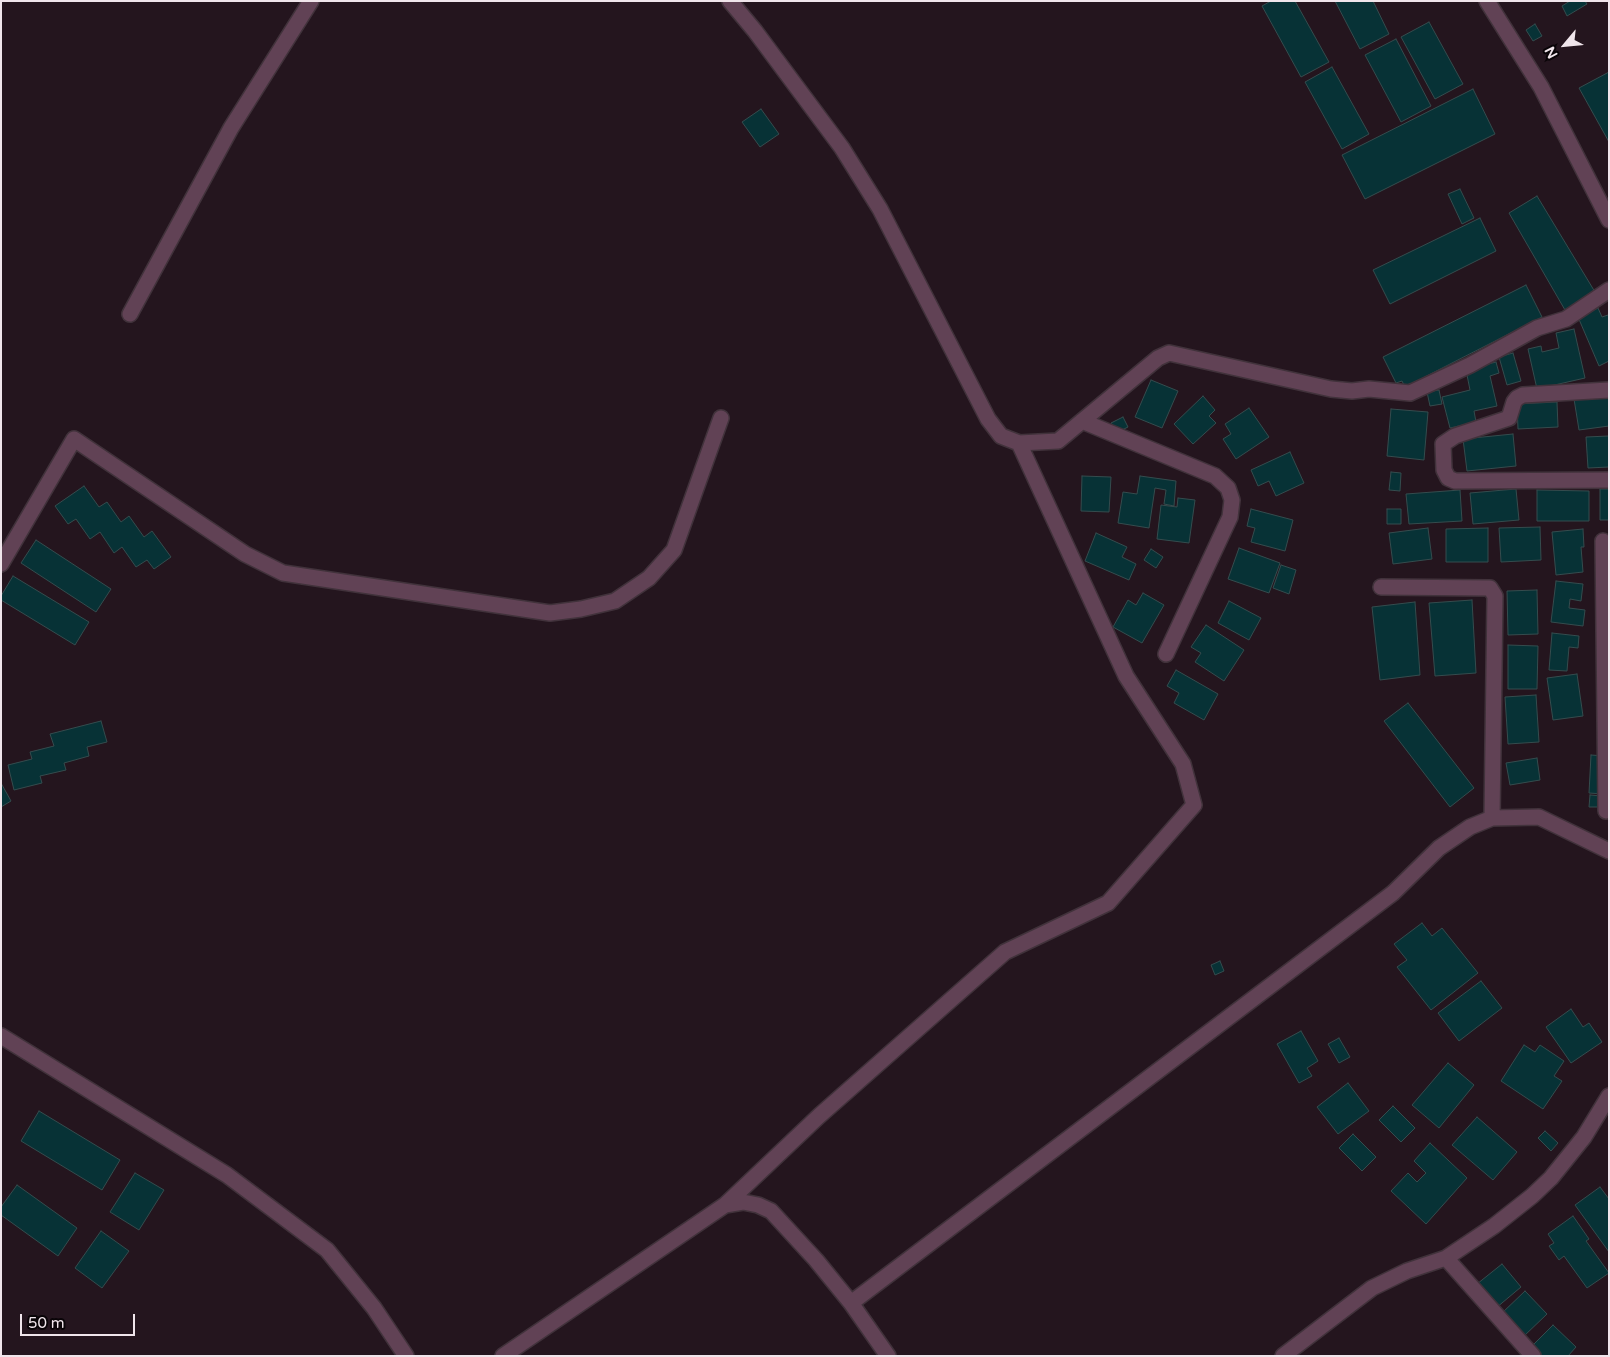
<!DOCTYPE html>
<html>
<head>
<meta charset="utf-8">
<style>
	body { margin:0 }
	#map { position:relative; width:1610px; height:1357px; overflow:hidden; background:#24151e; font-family:"Varela Round",sans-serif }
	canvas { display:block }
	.frame { position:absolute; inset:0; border:2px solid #f0e5eb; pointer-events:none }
	.north { position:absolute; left:1540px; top:20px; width:50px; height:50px; -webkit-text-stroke:4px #090407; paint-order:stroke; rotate:242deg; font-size:14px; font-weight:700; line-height:20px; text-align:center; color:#f0e5eb }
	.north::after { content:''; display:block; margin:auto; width:18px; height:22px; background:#f0e5eb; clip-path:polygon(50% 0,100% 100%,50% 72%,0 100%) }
	.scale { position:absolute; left:20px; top:1314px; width:115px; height:22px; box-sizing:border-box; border:2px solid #f0e5eb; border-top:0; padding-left:6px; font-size:15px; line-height:18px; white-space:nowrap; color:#f0e5eb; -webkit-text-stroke:4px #090407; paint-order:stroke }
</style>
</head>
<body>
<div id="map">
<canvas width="1610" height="1357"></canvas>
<div class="frame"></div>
<div class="north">N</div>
<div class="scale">50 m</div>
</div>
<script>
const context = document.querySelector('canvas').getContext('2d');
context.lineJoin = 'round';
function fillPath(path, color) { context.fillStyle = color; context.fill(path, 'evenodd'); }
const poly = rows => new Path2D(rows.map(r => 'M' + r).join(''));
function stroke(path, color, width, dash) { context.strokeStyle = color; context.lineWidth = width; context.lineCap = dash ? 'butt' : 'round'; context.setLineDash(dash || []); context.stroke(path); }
const building = poly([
	[1271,1,1295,1,1329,62,1301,77,1262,6,1271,1],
	[1335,1,1373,1,1389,34,1360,49,1335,1],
	[1570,1,1585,1,1587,4,1567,16,1562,6,1570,1],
	[1429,22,1463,84,1435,99,1401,37,1429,22],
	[1535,24,1542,36,1533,41,1526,30,1535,24],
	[1396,39,1431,106,1401,122,1365,55,1396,39],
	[1332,67,1369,134,1342,149,1305,82,1332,67],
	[1609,72,1609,142,1579,88,1609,72],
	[1473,89,1495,134,1365,199,1342,155,1473,89],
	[761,109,779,134,760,147,742,122,761,109],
	[1460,189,1474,218,1462,224,1448,194,1460,189],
	[1537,196,1595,292,1565,310,1509,213,1537,196],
	[1480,218,1496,251,1390,304,1373,270,1480,218],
	[1526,285,1542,317,1405,387,1402,381,1396,383,1383,357,1526,285],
	[1598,308,1602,317,1608,315,1609,317,1609,361,1599,366,1578,317,1598,308],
	[1574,329,1585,378,1537,389,1528,349,1541,346,1542,352,1559,348,1556,333,1574,329],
	[1513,353,1521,381,1507,385,1499,357,1513,353],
	[1496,362,1499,373,1490,376,1497,406,1474,411,1476,422,1450,428,1442,397,1470,390,1466,370,1496,362],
	[1151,380,1178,391,1162,428,1135,417,1151,380],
	[1439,390,1442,404,1430,406,1427,392,1439,390],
	[1609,394,1609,426,1579,430,1574,399,1609,394],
	[1203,396,1215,410,1209,416,1216,423,1193,444,1174,424,1203,396],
	[1557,402,1558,427,1518,429,1517,404,1557,402],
	[1249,408,1269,437,1236,459,1223,439,1231,434,1225,424,1249,408],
	[1391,409,1428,412,1424,460,1387,456,1391,409],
	[1123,417,1128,427,1116,433,1111,423,1123,417],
	[1513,434,1516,466,1467,471,1463,439,1513,434],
	[1609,436,1609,467,1588,468,1586,437,1609,436],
	[1290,452,1304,483,1276,496,1269,481,1258,486,1251,470,1290,452],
	[1391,472,1401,473,1400,491,1389,490,1391,472],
	[1082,476,1111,477,1109,512,1081,511,1082,476],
	[1140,476,1176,481,1174,506,1164,504,1166,490,1155,488,1149,528,1118,523,1123,492,1137,494,1140,476],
	[84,486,99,507,107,502,121,522,129,516,144,537,152,531,171,557,154,569,147,560,136,567,122,547,114,553,100,532,90,539,76,519,68,524,55,506,84,486],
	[1516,489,1519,520,1473,524,1470,493,1516,489],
	[1600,489,1609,489,1609,520,1600,520,1600,489],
	[1460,490,1462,521,1409,524,1406,494,1460,490],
	[1537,490,1589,491,1589,521,1537,521,1537,490],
	[1178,498,1195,500,1189,543,1157,539,1161,505,1177,507,1178,498],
	[1251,509,1293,520,1285,551,1251,542,1255,528,1247,526,1251,509],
	[1387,509,1401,509,1401,524,1387,524,1387,509],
	[1540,527,1541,560,1501,562,1499,528,1540,527],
	[1428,528,1432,559,1393,564,1389,533,1428,528],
	[1488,528,1488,562,1446,562,1446,529,1488,528],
	[1583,529,1584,547,1581,547,1583,572,1556,575,1552,532,1583,529],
	[1096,533,1127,547,1122,557,1136,564,1129,580,1085,561,1096,533],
	[36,540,111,589,96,612,21,563,36,540],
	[1239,548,1280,563,1269,593,1228,579,1239,548],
	[1151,549,1163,557,1156,568,1144,560,1151,549],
	[1281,565,1296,570,1289,594,1273,588,1281,565],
	[13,576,89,622,75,645,1,600,1,596,13,576],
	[1556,581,1583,584,1581,601,1570,599,1569,608,1585,610,1583,626,1551,622,1556,581],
	[1537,590,1538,634,1508,635,1507,591,1537,590],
	[1143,593,1164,605,1142,643,1113,627,1128,600,1136,605,1143,593],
	[1472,600,1476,673,1435,676,1429,603,1472,600],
	[1229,601,1261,618,1249,640,1218,623,1229,601],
	[1415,602,1420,675,1380,680,1372,607,1415,602],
	[1206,625,1244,650,1224,681,1195,662,1201,653,1191,647,1206,625],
	[1552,633,1579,636,1578,648,1569,647,1567,671,1549,670,1552,633],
	[1508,645,1538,646,1537,689,1508,689,1508,645],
	[1176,670,1218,694,1204,720,1174,703,1179,693,1167,686,1176,670],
	[1577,674,1583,716,1553,720,1547,678,1577,674],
	[1536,695,1539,742,1508,744,1505,697,1536,695],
	[1408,703,1474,788,1450,807,1384,721,1408,703],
	[101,721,107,742,87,747,89,756,64,763,66,770,40,776,42,783,14,790,8,765,32,759,30,752,54,746,50,734,101,721],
	[1591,755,1605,756,1603,794,1589,793,1591,755],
	[1537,758,1540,780,1510,785,1506,763,1537,758],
	[1,783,11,801,1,807,1,783],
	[1590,795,1602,796,1601,807,1589,807,1590,795],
	[1422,923,1432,936,1442,928,1478,973,1431,1010,1397,967,1407,960,1394,944,1422,923],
	[1220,961,1224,971,1215,975,1211,965,1220,961],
	[1481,981,1502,1008,1459,1041,1438,1013,1481,981],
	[1571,1009,1583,1027,1589,1023,1602,1042,1571,1063,1546,1027,1571,1009],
	[1301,1031,1318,1061,1307,1068,1312,1076,1299,1083,1277,1044,1301,1031],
	[1339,1038,1350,1057,1339,1063,1328,1044,1339,1038],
	[1524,1045,1535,1052,1540,1045,1564,1061,1554,1076,1562,1081,1543,1109,1501,1081,1524,1045],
	[1448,1063,1474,1085,1439,1128,1412,1105,1448,1063],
	[1348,1083,1369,1111,1338,1134,1317,1107,1348,1083],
	[1393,1106,1415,1128,1401,1142,1379,1120,1393,1106],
	[39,1111,120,1160,102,1190,21,1141,39,1111],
	[1477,1117,1517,1152,1493,1180,1452,1145,1477,1117],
	[1545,1131,1558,1143,1551,1151,1538,1138,1545,1131],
	[1353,1134,1376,1157,1362,1171,1339,1148,1353,1134],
	[1430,1143,1467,1178,1426,1224,1391,1191,1408,1173,1417,1182,1426,1173,1414,1161,1430,1143],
	[135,1173,164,1190,139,1230,110,1212,135,1173],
	[17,1185,77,1228,58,1256,1,1215,1,1207,17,1185],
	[1600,1187,1609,1199,1609,1252,1575,1205,1600,1187],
	[1573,1216,1589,1239,1586,1241,1609,1273,1587,1288,1564,1256,1559,1260,1549,1246,1554,1243,1548,1234,1573,1216],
	[101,1231,129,1251,102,1288,75,1268,101,1231],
	[1502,1264,1521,1287,1496,1308,1477,1284,1502,1264],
	[1525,1291,1547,1314,1523,1337,1501,1314,1525,1291],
	[1553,1325,1576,1347,1568,1356,1538,1356,1530,1348,1553,1325]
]);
fillPath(building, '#073236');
stroke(building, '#354c4e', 1);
const minor = poly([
	[730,1,755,31,842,148,880,209,988,419,1001,436,1019,443,1058,441,1158,358,1169,353,1331,389,1352,391,1369,389,1410,393,1470,365,1537,328,1566,319,1609,290],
	[1487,1,1541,87,1609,220],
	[130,314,231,128,311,1],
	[1609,390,1523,395,1517,398,1514,402,1509,418,1455,436,1443,444,1444,470,1448,478,1455,481,1609,480],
	[1082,421,1215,476,1228,488,1232,500,1230,517,1166,654],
	[1603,541,1606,811],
	[1,564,74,439,245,554,283,573,550,613,581,609,615,601,649,578,674,550,721,418],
	[1381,587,1490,588,1495,596,1492,818],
	[1,1036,227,1175,327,1250,374,1308,406,1356],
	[725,1205,819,1116,1005,952,1108,903,1194,805,1183,764,1126,676,1019,443],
	[1446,1258,1533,1356],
	[851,1303,1393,893,1439,848,1470,827,1492,818,1539,817,1609,851],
	[503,1356,725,1205,743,1202,758,1205,771,1211,816,1260,851,1303,888,1356],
	[1283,1356,1372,1288,1407,1271,1446,1258,1494,1226,1532,1196,1551,1178,1584,1137,1609,1096]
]);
stroke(minor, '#41323b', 18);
stroke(minor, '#614255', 15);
</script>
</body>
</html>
